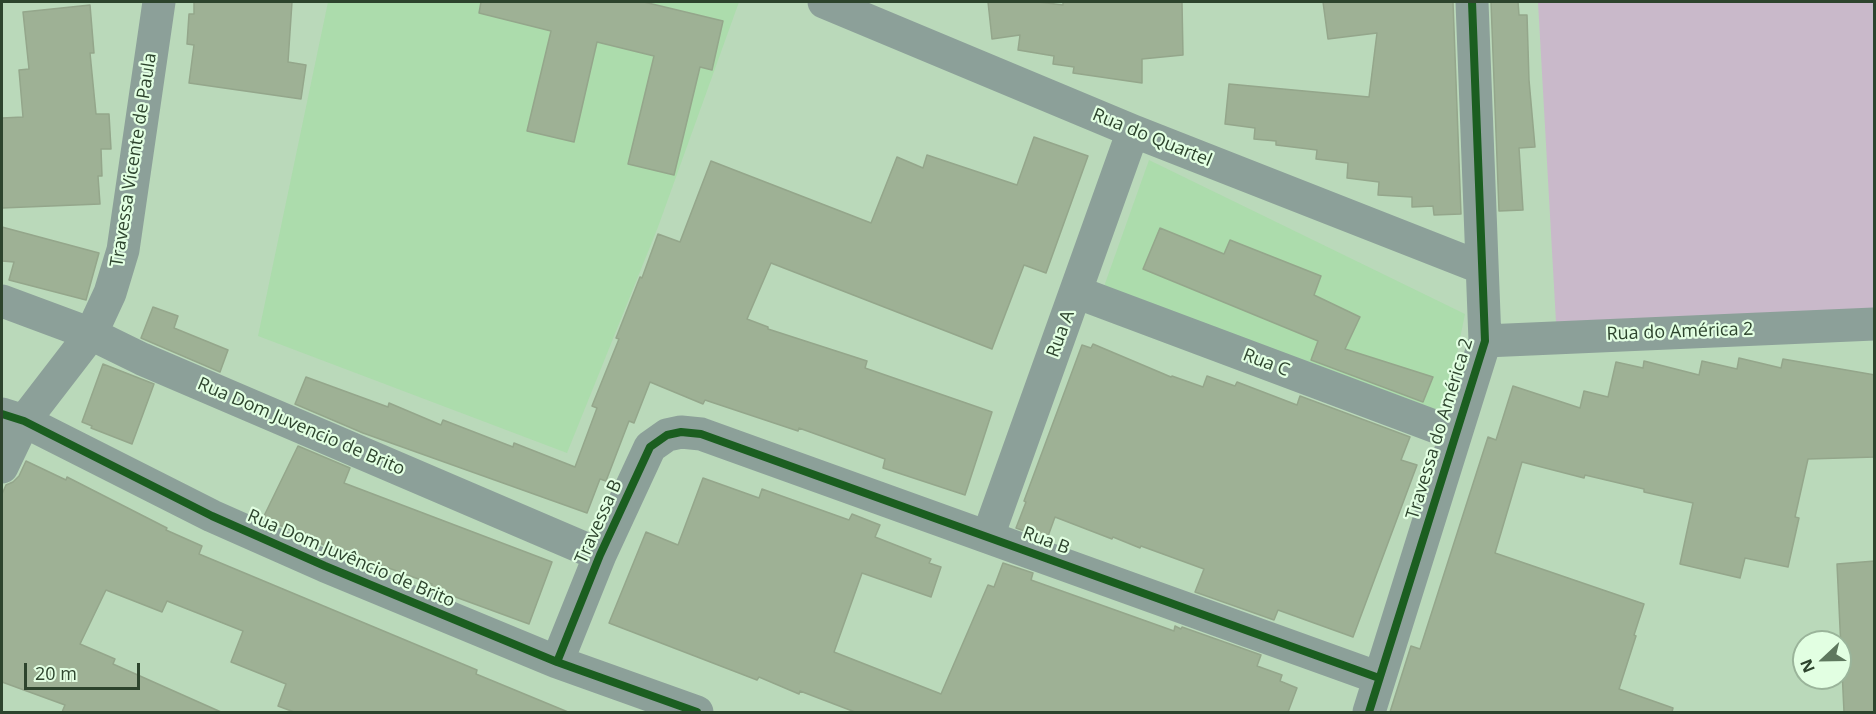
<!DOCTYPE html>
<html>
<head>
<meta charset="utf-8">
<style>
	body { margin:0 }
	#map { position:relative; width:1876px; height:714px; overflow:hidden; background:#bad9ba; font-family:"Open Sans",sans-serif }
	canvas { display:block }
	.frame { position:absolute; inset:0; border:3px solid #2d442d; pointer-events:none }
	.north { position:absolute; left:1792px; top:630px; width:60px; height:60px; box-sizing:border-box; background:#e2ffe2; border:2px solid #9ab49a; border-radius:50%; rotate:248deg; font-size:16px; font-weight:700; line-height:24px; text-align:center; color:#2d442d }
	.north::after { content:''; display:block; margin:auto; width:21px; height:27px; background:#5e785e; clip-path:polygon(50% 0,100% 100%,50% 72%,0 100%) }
	.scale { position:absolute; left:24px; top:663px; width:116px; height:27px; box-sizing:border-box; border:3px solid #2d442d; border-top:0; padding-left:8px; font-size:18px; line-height:21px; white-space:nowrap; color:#2d442d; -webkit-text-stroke:4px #e2ffe2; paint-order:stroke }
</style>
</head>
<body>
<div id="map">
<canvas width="1876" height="714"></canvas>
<div class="frame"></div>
<div class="north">N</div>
<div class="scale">20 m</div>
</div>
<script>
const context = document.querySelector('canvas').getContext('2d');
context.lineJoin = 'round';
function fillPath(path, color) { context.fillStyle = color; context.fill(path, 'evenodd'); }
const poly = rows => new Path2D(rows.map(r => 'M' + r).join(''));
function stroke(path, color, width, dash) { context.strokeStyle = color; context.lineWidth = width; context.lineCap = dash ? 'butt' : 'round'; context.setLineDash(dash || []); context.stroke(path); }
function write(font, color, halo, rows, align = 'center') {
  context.font = font + ' "Open Sans",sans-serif'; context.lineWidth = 4.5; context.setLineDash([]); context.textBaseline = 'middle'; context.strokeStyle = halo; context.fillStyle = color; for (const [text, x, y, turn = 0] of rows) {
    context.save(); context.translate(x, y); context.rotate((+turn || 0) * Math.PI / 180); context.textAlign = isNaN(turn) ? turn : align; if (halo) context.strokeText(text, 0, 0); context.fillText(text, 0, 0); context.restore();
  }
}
fillPath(poly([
	[328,2,739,2,658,227,567,453,258,336],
	[1149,160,1465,314,1443,422,1102,292]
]), '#acdcac');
fillPath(poly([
	[1538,2,1874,2,1874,312,1556,322]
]), '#c9b9ca');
const building = poly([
	[194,2,292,2,288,62,306,65,301,99,189,83,194,45,187,44,189,14,194,14,194,2],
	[481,2,644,2,723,21,712,70,700,67,674,175,628,164,654,56,597,42,574,142,527,131,551,31,479,13,481,2],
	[988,2,1039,2,1063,5,1063,2,1182,2,1183,55,1142,59,1142,83,1073,73,1074,67,1053,64,1054,56,1018,50,1020,35,992,39,988,2],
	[1323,2,1453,2,1461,214,1434,215,1433,206,1412,207,1412,197,1378,195,1379,182,1347,178,1348,163,1316,159,1317,150,1276,145,1276,141,1254,139,1255,128,1225,124,1229,84,1369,97,1377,33,1328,39,1323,2],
	[1491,2,1518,2,1519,15,1527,15,1529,80,1535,147,1519,148,1523,210,1499,211,1491,2],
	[90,5,94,53,90,53,96,114,109,114,111,149,101,149,102,176,98,176,100,204,2,208,2,118,23,117,19,70,29,69,23,12,90,5],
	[1034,137,1088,156,1046,273,1024,265,992,349,771,263,747,319,768,327,768,329,867,361,865,368,992,412,965,495,883,468,885,459,799,428,798,431,705,400,703,404,650,382,634,423,629,421,606,481,600,479,587,513,363,433,295,404,306,377,388,407,389,403,441,425,443,420,513,447,514,443,575,467,597,408,592,406,619,339,616,338,640,277,642,278,658,234,680,242,711,161,871,223,897,157,923,168,927,155,1017,185,1034,137],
	[2,227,99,253,86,300,9,280,14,262,2,261,2,227],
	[1160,228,1224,254,1230,240,1321,276,1314,295,1360,317,1345,349,1433,377,1423,402,1311,360,1318,341,1143,269,1160,228],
	[153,307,178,316,174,328,228,350,220,372,141,338,153,307],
	[1093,344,1171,377,1172,376,1203,387,1207,376,1235,386,1237,382,1297,405,1300,396,1410,437,1401,460,1417,465,1353,637,1278,610,1274,620,1195,592,1204,569,1141,546,1140,548,1113,537,1112,539,1055,517,1047,539,1016,528,1026,502,1024,501,1082,345,1091,348,1093,344],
	[1739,358,1781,368,1783,359,1875,375,1875,457,1808,459,1795,517,1799,518,1788,567,1745,558,1740,578,1680,564,1693,503,1644,492,1644,489,1585,475,1584,478,1522,462,1495,553,1644,604,1634,635,1636,636,1619,689,1673,708,1672,712,1390,712,1411,646,1420,649,1488,437,1496,440,1513,386,1580,408,1584,391,1608,397,1616,362,1643,368,1644,361,1699,375,1702,361,1737,369,1739,358],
	[103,364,154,384,132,444,91,428,92,426,82,422,103,364],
	[298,446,350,468,344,483,552,562,529,624,431,588,432,584,348,553,347,555,263,518,298,446],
	[26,461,66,480,67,477,167,528,166,530,202,546,199,554,477,670,476,674,568,712,294,712,278,706,286,684,231,662,243,631,167,601,162,612,106,590,80,644,115,659,113,664,221,712,62,712,65,705,2,682,2,494,6,485,13,482,19,476,26,461],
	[703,478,759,498,762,489,849,520,852,514,880,525,875,537,931,559,929,563,941,567,931,597,862,573,834,652,941,694,988,585,994,587,1003,563,1033,573,1031,580,1174,631,1175,626,1181,629,1182,627,1261,655,1257,666,1282,675,1280,681,1297,688,1288,712,855,712,800,691,799,694,759,677,757,680,609,623,646,532,678,545,703,478],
	[1875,561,1875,712,1844,712,1837,564,1875,561]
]);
fillPath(building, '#9eb195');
stroke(building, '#94a68b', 1.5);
stroke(poly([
	[824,2,1133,131,1482,268],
	[1076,292,1455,434],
	[2,301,91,334,142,359,600,555],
	[1485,341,1874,324],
	[2,414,24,421,212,516,325,566,557,662,697,712],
	[2,467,24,421,91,334,110,293,123,250,159,2],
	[988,536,1133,131],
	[557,662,600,555,650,447,667,435,681,432,701,434,1379,678],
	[1369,712,1485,341,1472,2]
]), '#8ca099', 33);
stroke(poly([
	[2,414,24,421,212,516,325,566,557,662,697,712],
	[557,662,600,555,650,447,667,435,681,432,701,434,1379,678],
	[1369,712,1485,341,1472,2]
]), '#1b5e20', 8);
write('18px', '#2d442d', '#e2ffe2', [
	["Rua do Quartel",1152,138,22],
	["Travessa Vicente de Paula",134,160,-81],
	["Rua do América 2",1680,332,-2],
	["Rua A",1061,334,-70],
	["Rua C",1266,363,21],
	["Rua Dom Juvencio de Brito",301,427,23],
	["Travessa do América 2",1440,429,-73],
	["Travessa B",599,522,-66],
	["Rua B",1046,541,20],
	["Rua Dom Juvêncio de Brito",351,559,23]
]);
</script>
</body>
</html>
